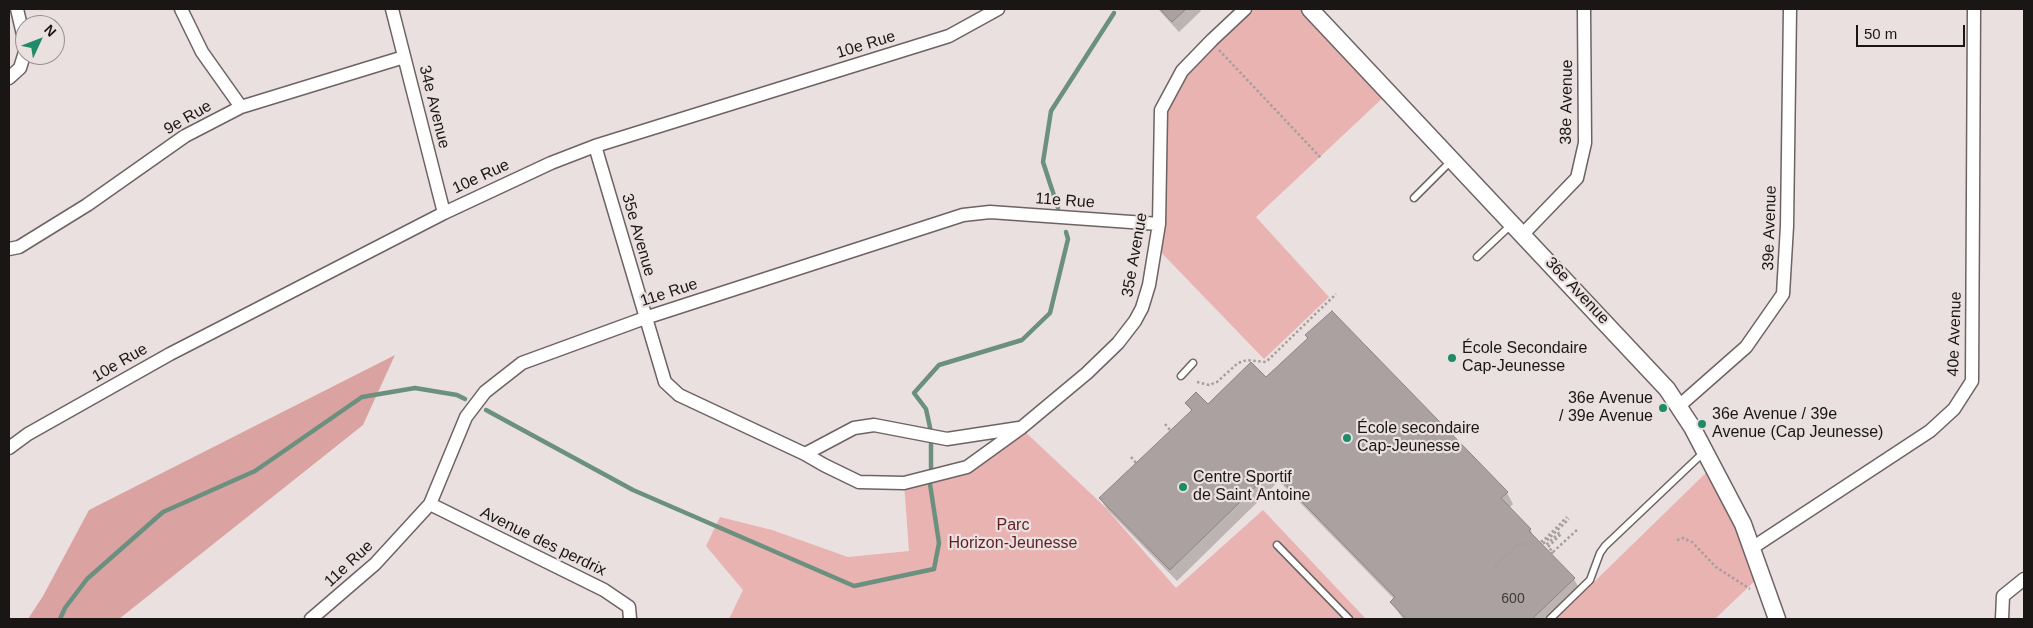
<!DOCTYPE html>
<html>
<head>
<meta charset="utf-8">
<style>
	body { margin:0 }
	#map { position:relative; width:2033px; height:628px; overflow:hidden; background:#ebe0e0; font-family:Helvetica,sans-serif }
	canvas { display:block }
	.frame { position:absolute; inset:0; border:10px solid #1a1616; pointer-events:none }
	.north { position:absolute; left:15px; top:15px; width:50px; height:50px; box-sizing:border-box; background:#ebe0e0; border:1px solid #978f8f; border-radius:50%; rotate:47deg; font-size:14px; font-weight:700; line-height:20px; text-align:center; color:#1a1616 }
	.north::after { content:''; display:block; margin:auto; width:18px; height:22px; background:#1e8b69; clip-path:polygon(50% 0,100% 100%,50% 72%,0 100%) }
	.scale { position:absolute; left:1856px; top:25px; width:109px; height:22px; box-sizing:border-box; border:2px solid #1a1616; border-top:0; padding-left:6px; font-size:15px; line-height:18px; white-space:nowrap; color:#1a1616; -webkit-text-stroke:4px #ebe0e0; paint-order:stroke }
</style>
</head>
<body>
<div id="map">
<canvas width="2033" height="628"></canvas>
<div class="frame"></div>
<div class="north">N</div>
<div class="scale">50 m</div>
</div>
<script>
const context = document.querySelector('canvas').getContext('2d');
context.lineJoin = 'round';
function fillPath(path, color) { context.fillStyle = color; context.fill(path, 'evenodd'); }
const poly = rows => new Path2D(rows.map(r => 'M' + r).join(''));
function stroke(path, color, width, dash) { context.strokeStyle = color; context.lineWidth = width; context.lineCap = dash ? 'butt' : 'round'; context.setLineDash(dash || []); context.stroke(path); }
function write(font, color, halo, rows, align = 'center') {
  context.font = font + ' Helvetica,sans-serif'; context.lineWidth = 4.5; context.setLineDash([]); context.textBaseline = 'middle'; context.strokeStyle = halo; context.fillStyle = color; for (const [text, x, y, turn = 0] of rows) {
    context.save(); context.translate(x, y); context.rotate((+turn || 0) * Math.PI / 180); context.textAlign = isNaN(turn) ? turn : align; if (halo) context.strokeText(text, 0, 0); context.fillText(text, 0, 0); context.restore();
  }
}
fillPath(poly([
	[1245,9,1310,9,1388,93,1256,217,1329,297,1264,359,1155,246,1161,110,1182,71],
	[1021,428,1103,505,1176,588,1263,510,1366,619,729,619,743,590,706,546,720,517,772,530,848,557,909,551,904,483,967,467],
	[1713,466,1761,575,1715,619,1556,619]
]), '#e8b3b1');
fillPath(poly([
	[395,355,363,425,119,619,28,619,43,596,89,510]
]), '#daa3a1');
fillPath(poly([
	[1158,9,1200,9,1201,11,1179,32],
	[1266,379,1507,493,1513,504,1509,508,1530,529,1535,539,1574,579,1580,590,1550,619,1403,619,1392,603,1395,600,1279,481,1177,581,1107,509,1100,498,1192,412,1187,404,1208,405]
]), '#0003');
stroke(poly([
	[1058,208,1043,162,1051,111,1114,13],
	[486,410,633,490,854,586,934,569,939,543,930,484],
	[931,432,926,409,914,393,939,365,1022,340,1050,313,1068,239,1066,232],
	[931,468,931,444],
	[60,619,65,608,87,579,163,512,255,471,362,397,415,388,457,395,465,399]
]), '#6b9080', 4.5);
const building = poly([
	[1160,9,1186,9,1172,22,1160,9],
	[1332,311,1508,492,1501,498,1531,529,1529,531,1575,578,1532,619,1406,619,1390,602,1395,597,1272,471,1170,570,1099,498,1192,410,1185,403,1196,392,1208,404,1251,362,1266,377,1308,338,1305,335,1332,311]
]);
fillPath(building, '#aca1a1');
stroke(building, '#8d8382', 1);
const service = poly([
	[1414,198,1451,161],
	[1477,257,1512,224],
	[1181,376,1193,363],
	[1277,545,1349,619],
	[1550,619,1590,580,1600,553,1605,546,1704,452]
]);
const minor = poly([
	[17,9,25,43],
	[181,9,202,52,241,107],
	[392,9,444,213],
	[9,78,20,68,25,52],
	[595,146,665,382,679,395,805,454,824,465,859,482,904,483,967,467,1021,428,1087,373,1118,343,1135,321,1142,308,1149,285,1159,224,1161,110,1182,71,1212,40,1245,9],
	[1523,234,1577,178,1585,143,1584,9],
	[9,249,19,247,87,205,185,136,241,107,404,57],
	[1679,406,1746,347,1783,294,1787,226,1790,9],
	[9,448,28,434,170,354,444,213,551,163,595,146,949,36,998,9],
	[805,454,854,428,874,425,947,439,1019,428],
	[430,504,604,590,629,607,630,619],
	[1752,548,1930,431,1954,409,1972,381,1974,9],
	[311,619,375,564,430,504,466,417,485,392,522,363,645,318,963,215,990,212,1159,224],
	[2002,619,2003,596,2024,579]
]);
const tertiary = poly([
	[1310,9,1667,389,1692,427,1743,524,1777,619]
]);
stroke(service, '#6d6363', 9);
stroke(minor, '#6d6363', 15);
stroke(tertiary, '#6d6363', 19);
stroke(poly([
	[1219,50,1321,158],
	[1197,382,1209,385,1217,382,1238,363,1247,360,1266,362,1336,294],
	[1165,424,1170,430],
	[1131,457,1136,463],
	[1677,540,1683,538,1692,542,1716,567,1750,589],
	[1553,552,1578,529],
	[1551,554,1553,552,1548,547,1561,534,1559,533,1546,545,1544,543,1569,519],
	[1495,567,1517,545,1543,541,1567,517]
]), '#a69e9e', 2.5, [2.5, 2.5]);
stroke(service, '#fff', 6);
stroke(minor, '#fff', 12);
stroke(tertiary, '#fff', 16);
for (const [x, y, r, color] of [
	[1452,358,5,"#1e8b69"],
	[1663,408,5,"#1e8b69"],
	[1702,424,5,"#1e8b69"],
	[1347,438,5,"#1e8b69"],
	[1183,487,5,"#1e8b69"]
]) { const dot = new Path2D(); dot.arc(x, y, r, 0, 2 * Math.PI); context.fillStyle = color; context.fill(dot); stroke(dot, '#ebe0e0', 2); }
write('14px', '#3e3939', null, [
	["600",1513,599]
]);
write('16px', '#1a1616', '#ebe0e0', [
	["10e Rue",866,45,-17],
	["38e Avenue",1567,102,-89],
	["34e Avenue",434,107,76],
	["9e Rue",188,118,-30],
	["10e Rue",481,177,-25],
	["11e Rue",1065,201,4],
	["39e Avenue",1770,228,-88],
	["35e Avenue",638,235,74],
	["35e Avenue",1135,255,-80],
	["36e Avenue",1577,291,47],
	["11e Rue",669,293,-18],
	["40e Avenue",1955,334,-88],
	["10e Rue",120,363,-30],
	["Avenue des perdrix",543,542,26],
	["11e Rue",349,564,-43]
]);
write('16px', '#1a1616', '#ebe0e0', [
	["École Secondaire",1462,349],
	["Cap-Jeunesse",1462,367],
	["36e Avenue",1653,399,"right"],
	["/ 39e Avenue",1653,417,"right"],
	["36e Avenue / 39e",1712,415],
	["Avenue (Cap Jeunesse)",1712,433],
	["École secondaire",1357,429],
	["Cap-Jeunesse",1357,447],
	["Centre Sportif",1193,478],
	["de Saint Antoine",1193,496]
], 'left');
write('16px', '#601e22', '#ebe0e0', [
	["Parc",1013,526],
	["Horizon-Jeunesse",1013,544]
]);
</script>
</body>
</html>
